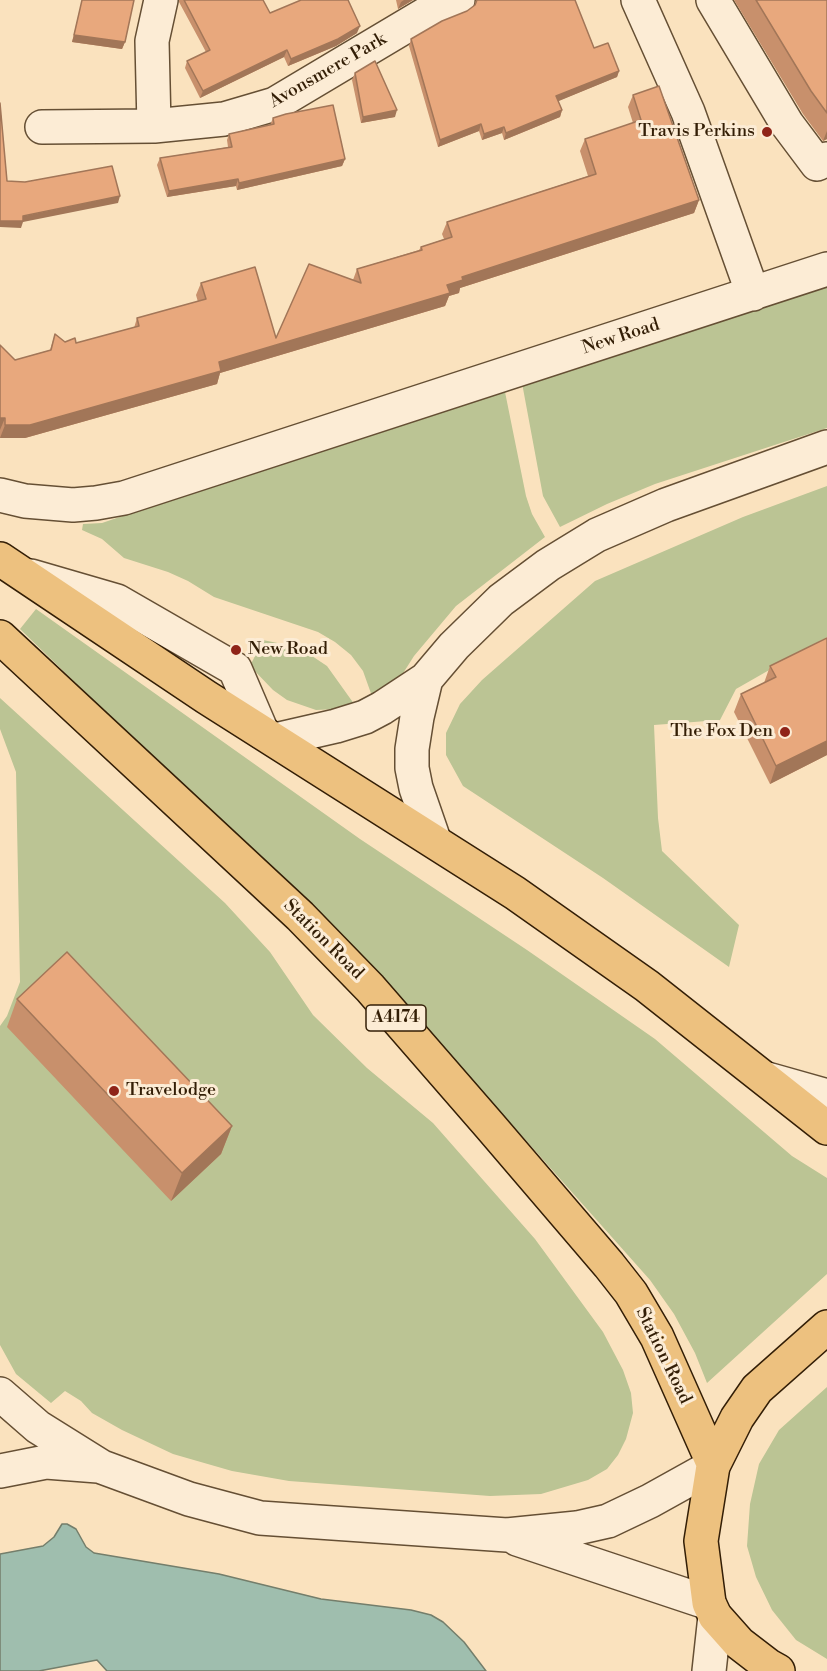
<!DOCTYPE html>
<html>
<head>
<meta charset="utf-8">
<style>
	body { margin:0 }
	canvas { display:block; background:#fae2be }
</style>
</head>
<body>
<canvas width="827" height="1671"></canvas>
<script>
const context = document.querySelector('canvas').getContext('2d');
context.lineJoin = 'round';
function fillPath(path, color) { context.fillStyle = color; context.fill(path, 'evenodd'); }
const poly = rows => new Path2D(rows.map(r => 'M' + r).join(''));
function stroke(path, color, width, dash) { context.strokeStyle = color; context.lineWidth = width; context.lineCap = dash ? 'butt' : 'round'; context.setLineDash(dash || []); context.stroke(path); }
function write(font, color, halo, rows, align = 'center') {
  context.font = font + ' "Libre Bodoni",serif'; context.lineWidth = 6; context.setLineDash([]); context.textBaseline = 'middle'; context.strokeStyle = halo; context.fillStyle = color; for (const [text, x, y, turn = 0] of rows) {
    context.save(); context.translate(x, y); context.rotate((+turn || 0) * Math.PI / 180); context.textAlign = isNaN(turn) ? turn : align; if (halo) context.strokeText(text, 0, 0); context.fillText(text, 0, 0); context.restore();
  }
}
fillPath(poly([
	[827,284,827,428,655,484,607,504,560,527,543,496,522,383],
	[504,387,526,496,532,514,545,537,456,606,414,656,400,678,373,699,363,671,351,655,335,642,318,632,214,597,188,581,168,572,124,558,102,539,82,530,83,524,102,523],
	[827,486,827,637,736,689,720,720,654,725,658,818,662,851,739,925,729,967,603,878,463,786,446,755,446,733,460,704,482,680,595,581,743,517],
	[36,609,360,839,527,950,655,1039,792,1156,827,1178,827,1274,707,1383,695,1353,674,1314,650,1280,362,956,252,854,20,629],
	[263,640,287,645,309,654,327,666,357,708,316,710,287,700,273,690,250,666],
	[0,698,225,903,270,952,313,1015,367,1068,433,1123,535,1239,603,1332,623,1370,631,1393,633,1413,626,1439,618,1455,607,1469,588,1480,541,1494,490,1496,289,1481,232,1471,173,1454,122,1430,92,1413,81,1401,65,1391,51,1403,16,1374,0,1345,0,1026,7,1016,20,982,16,772,0,729],
	[827,1387,827,1659,796,1640,772,1610,756,1577,747,1546,750,1504,759,1464,779,1430]
]), '#bbc494');
const water = poly([
	[62,1524,67,1524,76,1529,86,1547,94,1553,219,1574,321,1599,411,1610,431,1615,443,1622,464,1642,486,1671,107,1671,97,1660,39,1671,0,1671,0,1554,43,1546,54,1537,62,1524]
]);
fillPath(water, '#9fbeae');
stroke(water, '#747e6b', 1.5);
const minor = poly([
	[638,0,688,112,753,294],
	[713,0,787,124,817,164,827,159],
	[154,126,152,41,161,0],
	[42,127,154,126,224,119,275,104,431,11,458,0],
	[0,495,25,501,73,505,96,503,124,498,827,269],
	[31,576,117,601,235,669,262,732],
	[426,679,417,717,412,749,412,768,416,788,434,840],
	[275,740,336,726,365,717,382,708,426,679,454,646,501,600,548,565,597,535,666,505,827,447],
	[767,1079,827,1096],
	[0,1394,38,1427,102,1467,189,1499,260,1518,507,1535,577,1528,608,1521,650,1501,713,1466],
	[0,1471,46,1462,98,1466],
	[517,1539,709,1603],
	[709,1671,715,1616]
]);
const major = poly([
	[0,559,206,697,515,893,647,986,827,1128],
	[0,637,300,916,370,988,490,1126,609,1265,631,1293,657,1337,713,1463],
	[778,1671,769,1666,739,1643,715,1616,709,1603,701,1541,713,1466,737,1418,757,1389,827,1327]
]);
stroke(minor, '#654f34', 36);
stroke(major, '#331e06', 36);
stroke(minor, '#fcecd5', 33);
stroke(major, '#edc17f', 33);
fillPath(poly([
	[82,0,134,0,125,42,122,49,72,42],
	[179,0,263,0,270,13,357,33,336,46,288,66,284,57,200,98,185,68,187,61,206,52,179,2],
	[396,0,413,0,398,9],
	[476,0,575,0,594,48,619,71,617,77,558,101,562,110,560,117,504,140,502,133,482,140,479,131,438,147,409,46,411,39,467,11,475,5],
	[734,0,827,0,827,139,823,141,803,114],
	[355,73,395,117,361,123,352,80],
	[633,95,699,200,694,213,460,288,459,293,449,296,445,306,220,373,217,384,25,438,0,438,0,345,15,360,50,350,55,334,65,342,76,343,134,328,137,318,198,302,196,295,201,283,276,338,353,280,357,269,419,250,421,247,444,239,442,234,447,222,588,176,580,151,585,139,633,123,628,107],
	[273,118,345,159,342,166,237,190,236,186,167,197,157,165,160,158,228,147,227,140,229,134,270,125],
	[827,638,827,755,770,784,734,712,741,694,764,683,770,666],
	[17,999,232,1126,221,1154,171,1201,7,1027]
]), '#c8906c');
fillPath(poly([
	[404,0,413,0,398,9,401,2],
	[360,26,357,33,336,46,288,66,291,59],
	[74,35,125,42,122,49,72,42],
	[287,50,284,57,200,98,203,91],
	[619,71,617,77,554,103,556,96],
	[397,110,395,117,361,123,363,117],
	[562,110,560,117,504,140,506,133],
	[481,124,479,131,438,147,440,140],
	[504,127,502,133,482,140,484,134],
	[827,131,827,139,823,141],
	[345,159,342,166,237,190,239,183],
	[238,179,236,186,167,197,169,191],
	[120,196,118,203,23,222,21,228,0,227,0,221],
	[699,200,694,213,460,288,459,293,449,296,445,306,220,373,217,384,25,438,0,438,5,425,219,362,447,285,462,277],
	[0,418,5,418,0,430],
	[827,741,827,755,770,784,776,766],
	[232,1126,221,1154,171,1201,182,1173]
]), '#a27658');
const building = poly([
	[82,0,134,0,125,42,74,35,82,0],
	[184,0,263,0,270,13,301,0,348,0,360,26,338,39,291,59,287,50,203,91,187,61,210,50,184,0],
	[477,0,575,0,594,48,608,43,619,71,556,96,562,110,506,133,504,127,484,134,481,124,440,140,411,39,442,21,467,11,475,5,477,0],
	[756,0,827,0,827,113,811,91,756,0],
	[375,61,397,110,363,117,355,73,375,61],
	[659,86,699,200,462,277,463,280,447,285,450,293,219,362,221,371,30,425,5,425,5,418,0,418,0,345,15,360,51,350,55,334,65,342,75,338,76,343,139,326,137,318,206,299,201,283,255,267,276,338,309,264,361,283,357,269,422,250,421,247,452,237,447,222,596,174,585,139,641,120,633,95,659,86],
	[0,103,7,181,25,182,112,166,120,196,23,216,23,221,0,221,0,103],
	[333,105,345,159,239,183,238,179,169,191,160,158,232,147,229,134,274,124,273,118,286,114,333,105],
	[827,638,827,741,776,766,741,694,776,677,770,666,827,638],
	[67,952,232,1126,182,1173,17,999,67,952]
]);
fillPath(building, '#e8a87d');
stroke(building, '#a27658', 1.5);
for (const [x, y, r, color] of [
	[767,132,6,"#8f2418"],
	[236,650,6,"#8f2418"],
	[785,732,6,"#8f2418"],
	[114,1091,6,"#8f2418"]
]) { const dot = new Path2D(); dot.arc(x, y, r, 0, 2 * Math.PI); context.fillStyle = color; context.fill(dot); stroke(dot, '#fcecd5', 2); }
for (const [x, y, w] of [
	[396,1018,60]
]) { const box = new Path2D(); box.roundRect(x - w / 2, y - 13, w, 26, 4.5); context.fillStyle = '#fcecd5'; context.fill(box); stroke(box, '#331e06', 1.5); }
write('bold 16px', '#331e06', null, [
	["A4174",396,1018]
]);
write('18px', '#331e06', '#fcecd5', [
	["Avonsmere Park",328,71,-30],
	["New Road",621,337,-18],
	["Station Road",323,940,45],
	["Station Road",663,1356,64]
]);
write('18px', '#331e06', '#fcecd5', [
	["Travis Perkins",755,132],
	["New Road",248,650,"left"],
	["The Fox Den",773,732],
	["Travelodge",126,1091,"left"]
], 'right');
</script>
</body>
</html>
